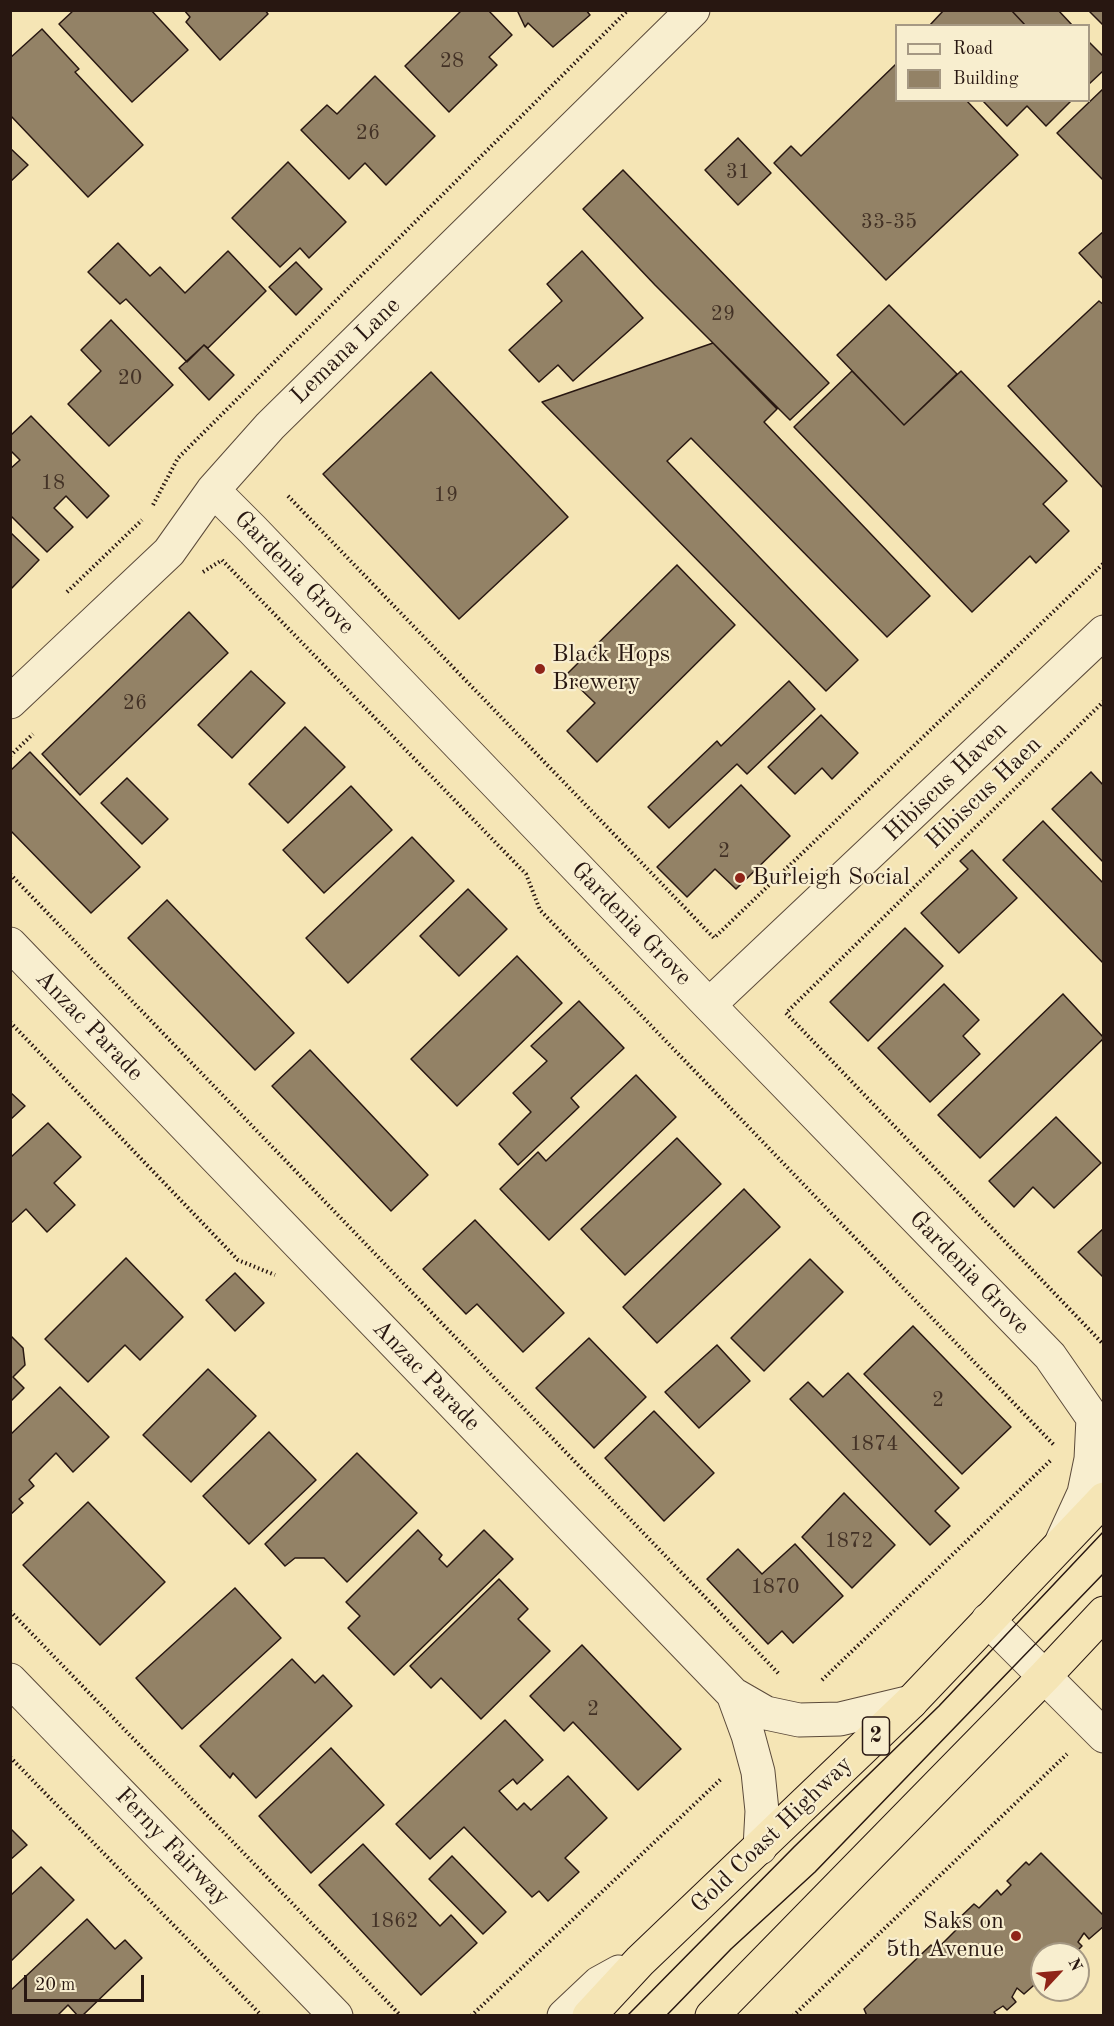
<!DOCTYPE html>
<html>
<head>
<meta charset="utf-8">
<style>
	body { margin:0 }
	#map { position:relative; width:1114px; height:2026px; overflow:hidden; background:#f5e5b5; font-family:"Old Standard TT",serif }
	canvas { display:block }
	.frame { position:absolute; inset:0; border:12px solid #281711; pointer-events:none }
	.legend { position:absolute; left:895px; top:24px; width:195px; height:78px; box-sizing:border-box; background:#f8eecf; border:2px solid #a59883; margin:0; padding:8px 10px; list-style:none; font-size:18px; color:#281711 }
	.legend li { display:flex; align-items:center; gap:12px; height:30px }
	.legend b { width:30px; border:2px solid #a59883 }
	.north { position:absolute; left:1030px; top:1942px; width:60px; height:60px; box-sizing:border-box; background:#f8eecf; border:2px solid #a59883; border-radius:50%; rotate:64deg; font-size:16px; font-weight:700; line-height:24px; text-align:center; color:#281711 }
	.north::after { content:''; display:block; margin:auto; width:21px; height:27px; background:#8f2418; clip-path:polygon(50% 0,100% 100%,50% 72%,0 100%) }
	.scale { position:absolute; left:24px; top:1975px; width:120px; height:27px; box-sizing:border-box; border:3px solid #281711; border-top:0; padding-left:8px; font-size:18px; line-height:21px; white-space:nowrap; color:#281711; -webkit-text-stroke:4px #f8eecf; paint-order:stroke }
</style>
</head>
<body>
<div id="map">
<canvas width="1114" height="2026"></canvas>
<div class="frame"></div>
<ul class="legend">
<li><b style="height:8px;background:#f8eecf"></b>Road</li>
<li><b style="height:16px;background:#938266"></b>Building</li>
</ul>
<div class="north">N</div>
<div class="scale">20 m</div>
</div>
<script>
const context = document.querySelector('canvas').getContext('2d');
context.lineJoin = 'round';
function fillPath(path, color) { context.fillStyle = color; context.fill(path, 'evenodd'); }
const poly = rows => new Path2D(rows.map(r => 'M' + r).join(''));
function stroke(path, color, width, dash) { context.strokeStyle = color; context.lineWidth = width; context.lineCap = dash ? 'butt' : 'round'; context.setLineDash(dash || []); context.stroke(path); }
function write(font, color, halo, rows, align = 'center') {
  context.font = font + ' "Old Standard TT",serif'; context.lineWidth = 4.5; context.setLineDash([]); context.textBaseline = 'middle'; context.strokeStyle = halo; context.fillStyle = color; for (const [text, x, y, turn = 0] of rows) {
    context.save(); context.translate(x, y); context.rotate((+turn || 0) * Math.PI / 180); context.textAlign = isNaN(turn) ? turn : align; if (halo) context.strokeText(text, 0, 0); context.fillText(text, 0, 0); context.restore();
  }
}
const building = poly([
	[74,10,151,10,188,50,132,102,59,24,74,10],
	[184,10,265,10,268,14,220,60,186,22,190,17,184,10],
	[462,10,488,10,512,35,489,57,497,65,449,112,405,66,462,10],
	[517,10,586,10,590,15,553,47,528,23,525,27,517,10],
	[944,10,1011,10,1026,26,929,26,944,10],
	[1011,10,1058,10,1073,26,1026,26,1011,10],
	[1088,10,1104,10,1104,26,1088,10],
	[42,29,79,69,75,72,143,145,88,197,10,115,10,58,42,29],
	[1088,41,1104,57,1104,70,1088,85,1088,41],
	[896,64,896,100,966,100,1018,155,886,280,774,163,791,146,801,156,896,64],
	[375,76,435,136,386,185,365,163,349,179,301,130,327,105,337,114,375,76],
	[1104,88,1104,181,1057,133,1104,88],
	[982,100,1072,100,1046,126,1027,106,1007,126,982,100],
	[738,138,771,173,738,205,705,170,738,138],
	[10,148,28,165,10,182,10,148],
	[288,162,346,222,309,258,300,248,280,267,232,218,288,162],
	[623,170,829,383,790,420,655,285,583,209,623,170],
	[1104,231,1104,280,1079,253,1104,231],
	[118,243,150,276,160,267,185,293,228,251,266,291,208,348,204,345,187,362,126,299,120,304,88,272,118,243],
	[582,251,643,318,573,381,558,365,539,382,509,350,562,301,547,284,582,251],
	[296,262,322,289,296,315,269,287,296,262],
	[1099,301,1104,305,1104,489,1008,386,1099,301],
	[889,305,957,374,904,425,837,355,889,305],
	[111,320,173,385,109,446,68,404,101,371,81,350,111,320],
	[713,343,777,409,764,422,930,596,887,637,691,438,667,461,858,660,826,691,542,402,713,343],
	[204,345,234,375,209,400,179,368,204,345],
	[852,371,904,425,961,371,1067,481,1043,504,1069,531,1036,563,1030,556,972,612,794,427,852,371],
	[431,372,568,517,459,619,323,474,431,372],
	[31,416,109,496,87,518,66,496,54,508,73,527,47,552,10,515,10,469,20,460,10,450,10,436,31,416],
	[10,532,39,560,10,590,10,532],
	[677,565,735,625,597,762,567,731,595,703,566,675,677,565],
	[189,612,228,653,80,795,42,754,189,612],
	[251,671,285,703,232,758,198,725,251,671],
	[789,681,815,709,747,774,737,764,669,828,648,807,717,741,721,746,789,681],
	[821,715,858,753,832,779,822,768,795,794,768,767,821,715],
	[305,727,345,767,288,823,249,784,305,727],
	[30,752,140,867,91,913,10,830,10,771,30,752],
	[1091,772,1104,786,1104,863,1052,809,1091,772],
	[127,778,168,819,142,844,101,803,127,778],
	[741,785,790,836,736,889,715,869,687,897,657,867,741,785],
	[351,786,392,830,324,893,283,850,351,786],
	[1043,821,1104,884,1104,964,1003,860,1043,821],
	[412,837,454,881,348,983,306,938,412,837],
	[972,850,1017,898,959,953,921,913,968,869,960,861,972,850],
	[468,889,507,929,459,976,420,936,468,889],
	[167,900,294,1033,255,1070,128,938,167,900],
	[905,928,943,966,868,1041,830,1002,905,928],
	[517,956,562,1003,457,1106,411,1059,517,956],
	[944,984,979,1020,963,1036,980,1054,930,1102,878,1048,944,984],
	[1063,994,1104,1038,980,1158,938,1115,1063,994],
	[579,1001,624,1048,571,1098,579,1107,518,1165,499,1144,531,1112,513,1093,547,1061,531,1046,579,1001],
	[310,1050,428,1175,391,1211,272,1086,310,1050],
	[636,1075,676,1117,549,1240,500,1189,538,1152,546,1161,636,1075],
	[10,1092,25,1106,10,1120,10,1092],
	[1056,1117,1101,1163,1054,1208,1033,1187,1014,1207,989,1181,1056,1117],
	[48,1123,81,1157,54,1183,75,1205,47,1232,26,1209,10,1224,10,1158,48,1123],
	[677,1138,721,1184,625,1275,581,1229,677,1138],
	[744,1189,780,1227,657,1343,623,1307,744,1189],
	[475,1220,564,1313,523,1352,477,1304,466,1314,423,1269,475,1220],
	[1104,1228,1104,1278,1078,1252,1104,1228],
	[126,1258,183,1317,140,1360,125,1345,88,1382,45,1339,126,1258],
	[810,1259,843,1292,764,1371,731,1338,810,1259],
	[235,1273,264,1303,235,1331,206,1300,235,1273],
	[913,1326,1011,1427,962,1474,864,1374,913,1326],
	[10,1335,23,1348,25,1365,13,1377,24,1388,10,1402,10,1335],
	[589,1338,646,1397,594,1448,536,1388,589,1338],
	[717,1345,750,1381,699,1428,665,1392,717,1345],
	[208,1369,256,1416,191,1482,143,1435,208,1369],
	[848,1373,959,1488,935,1511,950,1526,930,1545,790,1399,808,1382,823,1397,848,1373],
	[60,1387,109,1437,73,1472,56,1453,29,1480,34,1486,19,1499,23,1503,10,1515,10,1435,60,1387],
	[654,1411,714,1473,664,1521,605,1458,654,1411],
	[269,1432,316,1480,249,1544,203,1496,269,1432],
	[357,1453,417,1513,347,1582,324,1558,295,1558,285,1566,265,1544,357,1453],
	[844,1493,895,1545,852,1588,802,1537,844,1493],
	[88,1502,165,1582,100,1645,23,1565,88,1502],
	[418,1530,442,1555,439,1559,447,1567,484,1530,513,1559,394,1675,348,1628,360,1616,346,1602,418,1530],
	[795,1544,843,1596,793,1643,782,1631,768,1644,707,1579,738,1549,762,1574,795,1544],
	[499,1579,528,1609,518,1619,550,1651,481,1719,441,1678,431,1688,410,1666,499,1579],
	[235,1588,281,1638,182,1729,136,1678,235,1588],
	[582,1645,681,1749,638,1790,573,1722,564,1731,530,1696,582,1645],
	[292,1659,315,1683,323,1675,352,1706,256,1798,233,1773,230,1778,200,1746,292,1659],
	[505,1720,543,1760,517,1784,513,1779,499,1791,517,1810,524,1803,531,1810,568,1776,607,1818,565,1858,579,1872,548,1901,539,1891,532,1897,464,1827,430,1859,396,1824,505,1720],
	[331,1748,384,1805,311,1873,259,1816,331,1748],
	[10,1828,27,1845,10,1860,10,1828],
	[363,1844,440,1926,451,1915,477,1943,421,1995,319,1885,363,1844],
	[1041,1853,1104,1916,1104,1926,1089,1939,1084,1933,1078,1942,1082,1946,1074,1954,1069,1951,1064,1954,1042,1954,1042,1978,1024,1994,1017,1988,1012,1997,1016,2002,1007,2010,1003,2006,994,2012,997,2016,867,2016,864,2009,931,1945,936,1950,957,1929,953,1924,974,1904,979,1908,997,1890,1001,1895,1011,1885,1007,1881,1026,1862,1029,1865,1041,1853],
	[452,1856,506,1912,483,1934,429,1879,452,1856],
	[41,1867,74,1900,10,1962,10,1896,41,1867],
	[87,1919,115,1949,125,1940,142,1958,82,2016,78,2016,68,2005,57,2016,10,2016,10,1991,87,1919]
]);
fillPath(building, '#938266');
stroke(building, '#281711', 1.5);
const minor = poly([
	[213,490,252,529,709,1005,1050,1356,1093,1418,1091,1459,1084,1493,1062,1541],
	[10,702,169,552,213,490,270,426,693,10],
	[10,944,733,1694,748,1735,758,1772,762,1811,760,1848],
	[709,1005,1104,632],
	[988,1620,1104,1736],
	[10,1680,336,2016],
	[733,1694,766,1713,799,1720,840,1719,911,1702],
	[564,2016,599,1983,619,1972]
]);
const trunk = poly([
	[589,2016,640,1961,911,1702,1104,1499],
	[712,2016,1045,1676,1104,1613]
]);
stroke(minor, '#5b4a3a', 35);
stroke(trunk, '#281711', 35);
stroke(poly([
	[288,496,714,938,1104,563],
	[153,505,178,458,628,10],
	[203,572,222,560,526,874,540,910,1054,1445],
	[67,592,142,520],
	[1104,701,786,1013,1104,1345],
	[10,756,33,734],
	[10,874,779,1674],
	[10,1022,238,1260,275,1275],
	[10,1611,401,2016],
	[822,1680,1052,1459],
	[10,1757,262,2016],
	[471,2016,721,1779],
	[793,2016,1067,1754]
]), '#281711', 4, [1.5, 3]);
stroke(minor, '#f8eecf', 33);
stroke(trunk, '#f5e5b5', 33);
stroke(poly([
	[627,2016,794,1847,939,1706,1104,1531],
	[666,2016,731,1949,815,1872,1104,1573]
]), '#281711', 1.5);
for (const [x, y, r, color] of [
	[540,669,6,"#8f2418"],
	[740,878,6,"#8f2418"],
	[1016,1936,6,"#8f2418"]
]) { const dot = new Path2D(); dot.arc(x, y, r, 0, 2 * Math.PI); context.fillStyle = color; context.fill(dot); stroke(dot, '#f8eecf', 2); }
write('21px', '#433226', null, [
	["28",452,61],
	["26",368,133],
	["31",738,172],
	["33-35",889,222],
	["29",723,314],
	["20",130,378],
	["18",53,483],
	["19",446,495],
	["26",135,703],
	["2",724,851],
	["2",938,1400],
	["1874",874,1444],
	["1872",849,1541],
	["1870",775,1587],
	["2",593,1709],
	["1862",394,1921]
]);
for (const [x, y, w] of [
	[876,1736,27]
]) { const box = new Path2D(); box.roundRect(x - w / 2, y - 19, w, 38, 4.5); context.fillStyle = '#f8eecf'; context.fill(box); stroke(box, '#281711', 1.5); }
write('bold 22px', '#281711', null, [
	["2",876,1736]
]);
write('24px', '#281711', '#f8eecf', [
	["Lemana Lane",346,351,-44],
	["Gardenia Grove",294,573,46],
	["Hibiscus Haven",946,782,-44],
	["Hibiscus Haen",984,793,-44],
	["Gardenia Grove",631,924,46],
	["Anzac Parade",89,1026,46],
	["Gardenia Grove",969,1273,46],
	["Anzac Parade",426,1376,46],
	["Gold Coast Highway",772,1835,-44],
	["Ferny Fairway",172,1847,46]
]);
write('24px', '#281711', '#f8eecf', [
	["Black Hops",552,655],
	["Brewery",552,683],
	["Burleigh Social",752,878],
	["Saks on",1004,1922,"right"],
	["5th Avenue",1004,1950,"right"]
], 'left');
</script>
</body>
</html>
